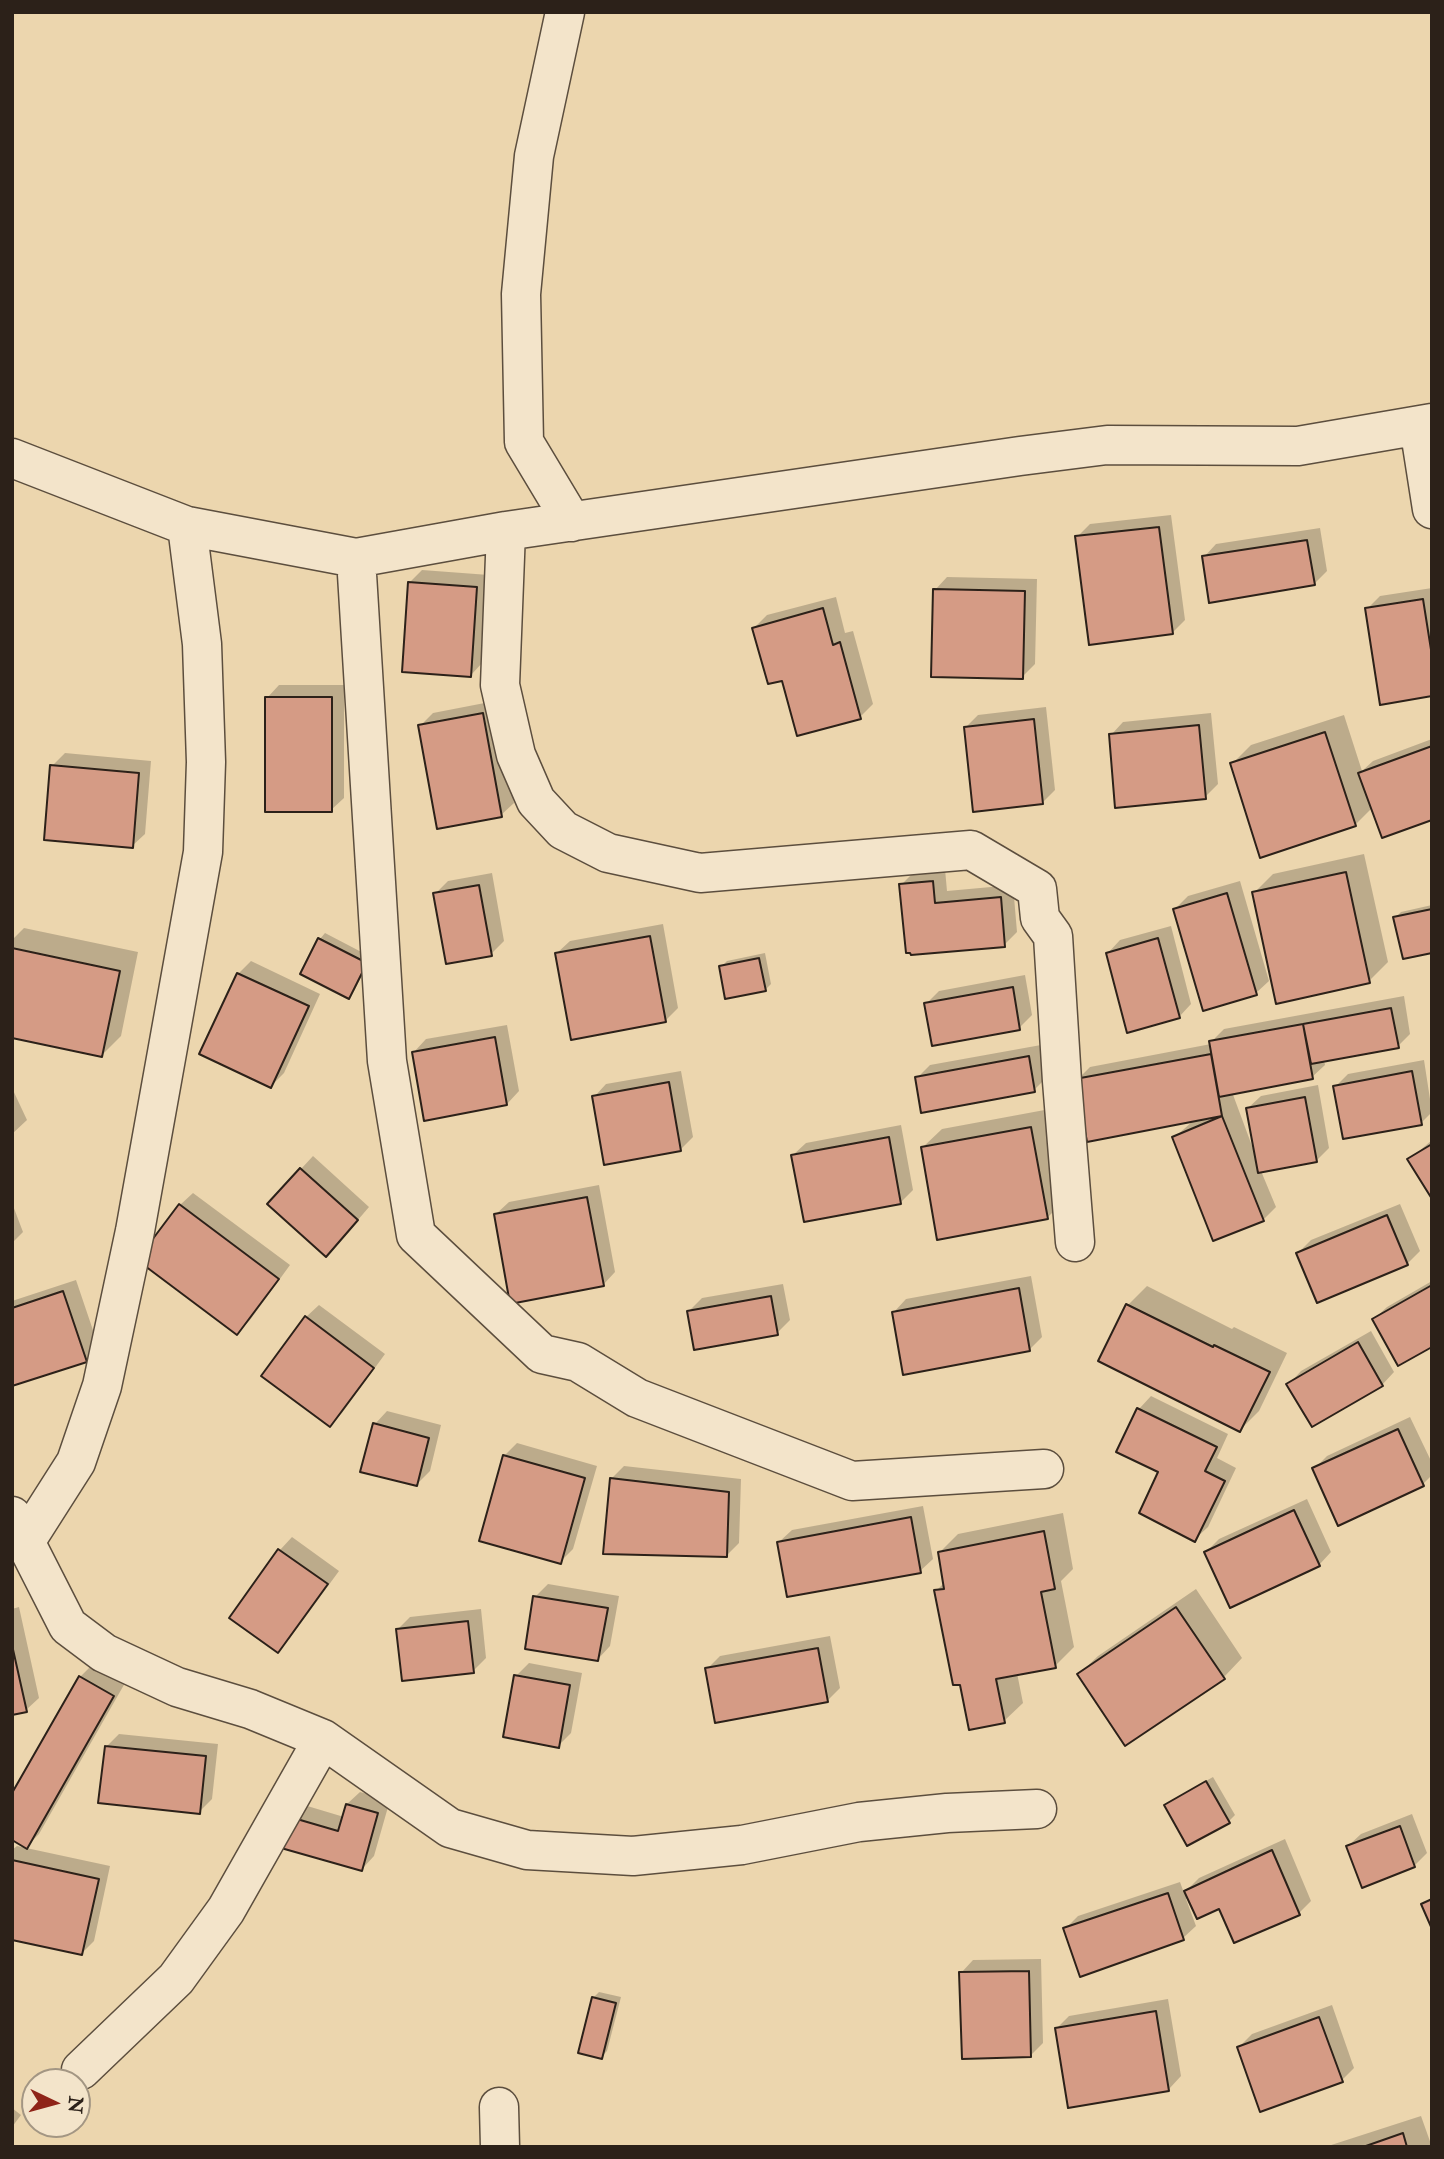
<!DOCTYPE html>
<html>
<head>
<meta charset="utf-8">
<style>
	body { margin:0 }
	#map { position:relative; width:1444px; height:2159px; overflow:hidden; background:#ecd6ae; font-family:"IM FELL Double Pica",serif }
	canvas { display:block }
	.frame { position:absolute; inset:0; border:14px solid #2c2119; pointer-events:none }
	.north { position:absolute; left:21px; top:2068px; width:70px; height:70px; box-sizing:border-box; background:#f3e4ca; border:2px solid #a39683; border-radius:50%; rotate:95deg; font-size:19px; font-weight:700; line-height:28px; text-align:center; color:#2c2119 }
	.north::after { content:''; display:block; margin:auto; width:24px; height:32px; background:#8f2418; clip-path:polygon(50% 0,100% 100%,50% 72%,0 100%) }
</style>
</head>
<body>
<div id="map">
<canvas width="1444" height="2159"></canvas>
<div class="frame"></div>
<div class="north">N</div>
</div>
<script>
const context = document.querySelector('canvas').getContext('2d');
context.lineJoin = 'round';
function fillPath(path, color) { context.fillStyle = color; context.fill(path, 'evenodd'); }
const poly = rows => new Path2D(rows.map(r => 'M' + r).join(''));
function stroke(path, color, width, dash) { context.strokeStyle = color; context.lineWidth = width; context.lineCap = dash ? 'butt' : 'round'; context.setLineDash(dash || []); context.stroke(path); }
fillPath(poly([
	[1171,515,1185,620,1172,633,1077,537,1090,524],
	[1320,528,1327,571,1314,584,1204,557,1216,544],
	[422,570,489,575,483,662,471,675,409,583],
	[947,577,1037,579,1035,664,1022,677,935,590],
	[1432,588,1432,695,1367,609,1380,596],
	[836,597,845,633,853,631,873,704,860,717,783,679,754,628,767,615],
	[279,685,344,685,344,798,331,810,267,698],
	[495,701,514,803,501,815,420,726,433,713],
	[1046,707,1055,790,1042,803,966,727,978,715],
	[1211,713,1218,784,1205,797,1111,735,1123,722],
	[1344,715,1362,771,1373,761,1432,739,1432,818,1373,807,1355,825,1232,764,1251,745],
	[65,753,151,761,145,834,132,846,52,766],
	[1364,854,1388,962,1369,981,1254,893,1273,874],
	[945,869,947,891,1013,885,1017,932,1004,945,901,885,914,872],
	[492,873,504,941,491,954,435,894,448,881],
	[1240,881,1269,981,1256,993,1175,909,1188,896],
	[1432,905,1432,951,1395,918,1401,912],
	[663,924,678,1008,665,1021,557,953,570,941],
	[1171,926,1191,1004,1179,1017,1108,953,1120,940],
	[24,928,138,952,121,1036,102,1055,12,1036,12,940],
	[325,933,371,957,354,991,348,997,320,939],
	[765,953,771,984,765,990,721,967,727,961],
	[251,961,320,994,284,1073,271,1086,201,1053,238,974],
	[1025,975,1032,1015,1019,1028,926,1004,939,991],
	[1404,996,1410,1034,1398,1046,1324,1060,1325,1065,1312,1077,1232,1092,1255,1154,1248,1108,1261,1096,1318,1085,1329,1148,1316,1161,1261,1171,1276,1207,1263,1220,1174,1138,1194,1120,1077,1080,1090,1067,1211,1044,1211,1042,1224,1029],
	[507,1025,519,1091,507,1104,414,1052,426,1039],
	[1041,1045,1047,1077,1034,1090,917,1078,930,1065],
	[1424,1060,1432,1112,1421,1123,1335,1087,1348,1074],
	[681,1071,693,1137,680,1150,594,1097,606,1084],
	[12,1088,27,1120,12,1134],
	[1050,1109,1066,1199,1047,1218,923,1147,942,1129],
	[901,1125,913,1190,900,1203,793,1155,806,1143],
	[1432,1140,1432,1196,1409,1160],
	[313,1156,369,1207,339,1242,301,1169],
	[599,1185,615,1272,603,1285,496,1214,509,1202],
	[193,1193,290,1265,250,1320,237,1333,180,1205],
	[12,1203,23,1232,12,1243],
	[1400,1204,1420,1251,1407,1264,1298,1253,1311,1240],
	[1031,1276,1042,1337,1029,1350,894,1312,906,1299],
	[76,1280,99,1348,86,1360,12,1385,12,1301],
	[1432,1281,1432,1345,1374,1319,1387,1307],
	[783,1284,790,1320,777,1333,689,1311,702,1298],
	[1147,1286,1232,1329,1234,1327,1287,1353,1259,1411,1240,1430,1100,1360,1128,1305],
	[319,1305,385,1354,342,1413,330,1425,306,1317],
	[1371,1331,1394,1372,1382,1385,1289,1384,1301,1371],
	[1151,1396,1228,1434,1217,1458,1236,1468,1208,1527,1195,1539,1161,1472,1118,1451,1139,1409],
	[387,1411,441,1425,430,1471,417,1484,375,1424],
	[1410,1417,1432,1463,1432,1475,1423,1484,1314,1469,1327,1456],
	[517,1443,597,1466,573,1549,560,1562,504,1456],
	[624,1466,741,1479,739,1543,726,1556,611,1479],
	[1307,1499,1331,1552,1319,1565,1206,1552,1219,1539],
	[923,1506,933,1559,920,1571,779,1542,792,1530],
	[1063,1513,1073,1569,1061,1581,1074,1647,1055,1666,1017,1673,1023,1703,1004,1721,961,1683,936,1591,945,1582,939,1553,958,1534],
	[292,1537,339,1571,290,1638,278,1651,232,1618,280,1550],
	[548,1584,619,1596,610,1646,598,1659,535,1597],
	[1196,1589,1242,1658,1224,1677,1079,1674,1098,1656],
	[19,1607,39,1698,26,1710,12,1714,12,1609],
	[481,1609,486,1658,473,1671,397,1630,410,1617],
	[830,1636,840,1688,827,1701,707,1669,720,1656],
	[529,1663,582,1673,571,1733,558,1746,516,1676],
	[93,1664,125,1683,39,1834,27,1846,80,1677],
	[119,1734,218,1744,212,1799,199,1812,107,1746],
	[1213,1777,1235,1815,1229,1821,1166,1806,1172,1800],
	[360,1792,390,1800,374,1856,362,1869,283,1847,304,1805,344,1817,347,1804],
	[1412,1814,1427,1853,1414,1866,1348,1846,1361,1834],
	[1285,1839,1311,1901,1299,1913,1220,1907,1189,1898,1186,1899,1196,1926,1183,1938,1065,1929,1078,1916,1180,1882,1184,1893,1199,1878],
	[17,1846,110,1866,94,1941,81,1954,12,1939,12,1850],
	[1041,1959,1043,2043,1031,2055,961,1973,973,1960],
	[599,1992,621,1997,607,2051,601,2057,593,1998],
	[1168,1999,1181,2076,1169,2089,1056,2029,1069,2016],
	[1332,2005,1354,2068,1342,2080,1239,2047,1252,2034],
	[12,2108,21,2115,12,2127],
	[1421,2116,1432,2147,1325,2147]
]), '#0003');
const building = poly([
	[1159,527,1173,634,1089,645,1075,536,1159,527],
	[1307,540,1315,585,1209,603,1202,556,1307,540],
	[408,582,477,587,471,677,402,672,408,582],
	[933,589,1025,591,1023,679,931,677,933,589],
	[1423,599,1432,656,1432,696,1380,705,1365,608,1423,599],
	[823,608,833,645,840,642,861,719,797,736,782,681,768,684,752,628,823,608],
	[265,697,332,697,332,812,265,812,265,697],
	[483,713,502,817,437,829,418,725,483,713],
	[1034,719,1043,804,973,812,964,727,1034,719],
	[1199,725,1206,799,1115,808,1109,734,1199,725],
	[1325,732,1356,826,1260,858,1230,763,1325,732],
	[1432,746,1432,820,1382,838,1358,773,1432,746],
	[50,765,139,773,133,848,44,840,50,765],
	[1346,872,1370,983,1276,1004,1252,892,1346,872],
	[933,881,935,903,1001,897,1005,947,911,955,910,953,906,953,899,884,933,881],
	[479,885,492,956,446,964,433,893,479,885],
	[1227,893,1257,995,1203,1011,1173,909,1227,893],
	[1432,909,1432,953,1403,959,1393,917,1432,909],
	[650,936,666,1022,571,1040,555,953,650,936],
	[318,938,367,963,349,999,300,974,318,938],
	[1158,938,1180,1018,1127,1033,1106,953,1158,938],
	[12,948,120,971,102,1057,12,1038,12,948],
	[759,958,766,991,725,999,719,966,759,958],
	[237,973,309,1006,271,1088,199,1054,237,973],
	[1013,987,1020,1030,932,1046,924,1003,1013,987],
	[1391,1008,1399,1048,1311,1064,1303,1024,1391,1008],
	[1303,1024,1313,1079,1219,1097,1209,1041,1303,1024],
	[495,1037,507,1105,424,1121,412,1052,495,1037],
	[1211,1054,1222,1116,1087,1142,1075,1079,1211,1054],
	[1029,1056,1035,1092,921,1113,915,1077,1029,1056],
	[1412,1071,1422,1125,1343,1139,1333,1086,1412,1071],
	[669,1082,681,1151,604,1165,592,1096,669,1082],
	[1305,1097,1317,1162,1258,1173,1246,1108,1305,1097],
	[1222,1116,1264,1221,1213,1241,1172,1137,1222,1116],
	[1031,1127,1048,1219,937,1240,921,1147,1031,1127],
	[889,1137,901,1204,804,1222,791,1155,889,1137],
	[1432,1144,1432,1199,1407,1159,1432,1144],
	[300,1168,358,1220,326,1257,267,1204,300,1168],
	[587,1197,604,1286,510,1304,494,1214,587,1197],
	[179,1204,279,1279,237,1335,137,1260,179,1204],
	[1387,1215,1408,1265,1317,1303,1296,1253,1387,1215],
	[1432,1285,1432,1347,1398,1366,1372,1319,1432,1285],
	[1019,1288,1030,1351,903,1375,892,1312,1019,1288],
	[63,1291,87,1362,12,1386,12,1308,63,1291],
	[771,1296,778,1335,694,1350,687,1311,771,1296],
	[1126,1304,1213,1347,1214,1345,1270,1372,1240,1432,1098,1361,1126,1304],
	[305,1316,374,1368,330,1427,261,1376,305,1316],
	[1358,1342,1383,1386,1312,1427,1286,1384,1358,1342],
	[1137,1408,1217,1447,1205,1471,1225,1481,1195,1542,1139,1513,1158,1472,1116,1452,1137,1408],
	[373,1423,429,1438,417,1486,360,1472,373,1423],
	[1398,1429,1424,1486,1338,1526,1312,1468,1398,1429],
	[503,1455,585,1478,561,1564,479,1541,503,1455],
	[610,1478,729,1492,727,1557,603,1554,610,1478],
	[1294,1510,1320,1566,1230,1608,1204,1552,1294,1510],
	[911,1517,921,1573,787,1597,777,1542,911,1517],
	[1044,1531,1055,1589,1041,1592,1056,1668,996,1679,1005,1723,969,1730,960,1685,953,1685,934,1590,944,1589,938,1552,1044,1531],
	[278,1549,328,1584,278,1653,229,1618,278,1549],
	[533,1596,608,1608,598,1661,525,1649,533,1596],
	[1176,1607,1225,1679,1125,1746,1077,1674,1176,1607],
	[468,1621,474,1673,402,1681,396,1629,468,1621],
	[12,1645,27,1712,12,1715,12,1645],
	[818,1648,828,1702,715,1723,705,1668,818,1648],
	[514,1675,570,1685,559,1748,503,1737,514,1675],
	[79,1676,114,1696,27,1849,12,1840,12,1793,79,1676],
	[105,1746,206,1756,200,1814,98,1803,105,1746],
	[1206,1781,1230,1823,1187,1846,1164,1805,1206,1781],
	[346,1804,378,1813,362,1871,281,1848,290,1817,338,1831,346,1804],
	[1400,1826,1415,1867,1362,1888,1346,1846,1400,1826],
	[1272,1850,1300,1915,1234,1943,1219,1909,1197,1919,1184,1891,1272,1850],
	[12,1860,99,1879,82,1955,12,1940,12,1860],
	[1168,1893,1184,1940,1080,1977,1063,1928,1168,1893],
	[1432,1899,1432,1929,1421,1904,1432,1899],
	[1029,1971,1031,2057,962,2059,959,1972,1029,1971],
	[592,1997,616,2003,602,2059,578,2053,592,1997],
	[1156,2011,1169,2091,1068,2108,1055,2028,1156,2011],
	[1319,2017,1343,2082,1260,2112,1237,2047,1319,2017],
	[1403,2133,1407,2147,1363,2147,1403,2133]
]);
fillPath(building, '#d59b85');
stroke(building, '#2c2119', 2);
const minor = poly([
	[565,12,534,156,521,294,524,442,572,522],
	[1419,426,1432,509],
	[12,458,187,526,356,558,506,531,1020,456,1107,445,1298,446,1432,423],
	[506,531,500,685,516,755,536,801,563,830,608,853,700,873,971,850,1037,889,1040,918,1053,936,1062,1081,1075,1242],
	[356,558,387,1061,416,1235,542,1354,578,1362,637,1398,852,1481,1044,1469],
	[12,1516,68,1626,104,1653,177,1687,250,1709,323,1739,450,1828,527,1850,633,1856,742,1845,859,1822,947,1813,1037,1809],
	[25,1542,76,1462,102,1386,135,1231,203,852,206,762,202,644,187,526],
	[81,2070,176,1979,226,1910,323,1739],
	[499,2107,500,2147]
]);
stroke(minor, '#5c4e3e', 41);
stroke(minor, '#f3e4ca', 38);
</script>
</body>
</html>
